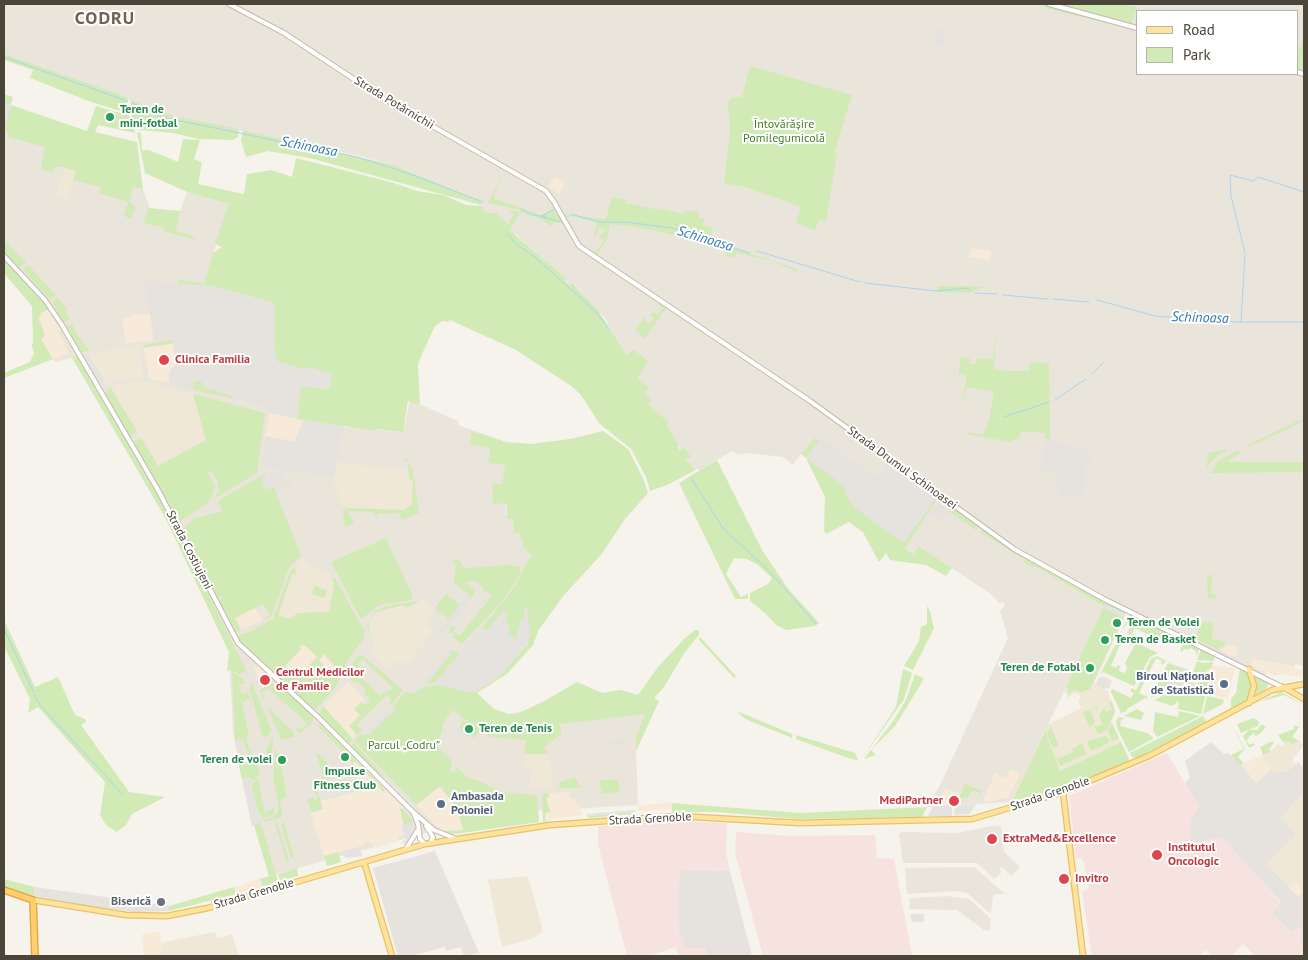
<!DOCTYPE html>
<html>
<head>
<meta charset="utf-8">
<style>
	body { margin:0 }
	#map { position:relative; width:1308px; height:960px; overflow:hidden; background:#f6f3ec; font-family:"PT Sans",sans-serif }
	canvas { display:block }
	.frame { position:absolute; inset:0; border:5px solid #4b4439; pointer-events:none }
	.legend { position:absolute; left:1136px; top:10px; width:162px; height:65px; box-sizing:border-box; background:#fff; border:1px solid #b7b4b0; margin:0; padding:6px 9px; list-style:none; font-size:15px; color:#4b4439 }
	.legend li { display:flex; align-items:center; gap:10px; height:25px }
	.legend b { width:25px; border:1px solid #b7b4b0 }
</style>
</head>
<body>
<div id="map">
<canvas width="1308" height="960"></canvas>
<div class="frame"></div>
<ul class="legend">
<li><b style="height:6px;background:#ffe39c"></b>Road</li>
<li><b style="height:14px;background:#d2eab5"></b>Park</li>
</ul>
</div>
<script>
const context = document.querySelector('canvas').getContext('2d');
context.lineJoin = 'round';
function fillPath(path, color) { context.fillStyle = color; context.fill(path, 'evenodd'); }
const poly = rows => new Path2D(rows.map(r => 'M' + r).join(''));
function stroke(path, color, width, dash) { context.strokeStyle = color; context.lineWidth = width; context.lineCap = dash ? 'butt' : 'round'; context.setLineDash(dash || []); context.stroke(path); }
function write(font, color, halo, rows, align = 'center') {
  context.font = font + ' "PT Sans",sans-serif'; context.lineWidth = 4; context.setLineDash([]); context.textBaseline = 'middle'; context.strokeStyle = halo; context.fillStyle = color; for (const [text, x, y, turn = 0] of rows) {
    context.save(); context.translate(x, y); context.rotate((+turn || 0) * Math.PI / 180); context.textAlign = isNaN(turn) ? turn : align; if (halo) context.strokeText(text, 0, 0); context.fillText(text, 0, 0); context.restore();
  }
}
fillPath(poly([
	[4,4,1304,4,1304,666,1295,664,1295,673,1275,675,1267,672,1265,676,1108,599,1011,802,927,807,940,785,1008,638,1000,611,1005,604,1001,602,1000,604,992,595,919,546,913,554,894,541,879,562,863,532,849,522,810,461,801,454,793,465,783,457,749,453,738,455,732,451,700,470,691,467,667,426,647,404,605,318,575,285,570,287,563,280,564,277,515,234,513,236,495,213,485,213,481,205,482,201,393,165,360,156,177,117,4,54],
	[1137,11,1297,11,1297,74,1137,74],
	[4,102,45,147,102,187,100,194,128,202,133,187,143,190,150,208,180,211,187,192,228,204,205,282,202,285,344,427,403,432,410,400,458,421,458,425,506,442,507,457,499,503,507,503,506,514,519,529,524,548,532,556,526,563,476,692,494,709,509,714,528,710,577,682,602,693,627,691,651,702,654,698,659,701,636,751,638,805,538,811,539,821,446,832,440,829,269,876,254,825,252,826,239,766,233,731,229,652,166,519,72,358,56,362,51,357,32,306,4,273],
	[998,825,1001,826,1002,831,1004,852,1020,867,1012,876,1001,867,999,869,1002,872,994,879,977,863,903,863,899,834,902,832,956,833],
	[974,867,1005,894,996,894,993,896,991,914,967,893,957,891,907,894,905,868],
	[946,896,969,899,991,919,990,931,984,930,957,910,909,909,910,898]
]), '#eae5da');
fillPath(poly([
	[554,176,566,183,559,194,548,187],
	[971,248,991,251,990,260,969,257],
	[48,309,61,330,59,333,69,353,53,359,41,339,41,329,43,328,38,318,41,316,40,314],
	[150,314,154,340,126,344,122,318,130,317,131,315],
	[173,344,176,366,169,373,169,383,149,379,143,348],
	[269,413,303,420,295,442,265,436],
	[255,608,263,620,241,630,235,618],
	[300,645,306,646,317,657,297,678,284,666,300,650],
	[1226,646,1238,646,1238,654,1233,657,1221,650],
	[324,654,339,671,333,677,319,660],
	[1253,659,1295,666,1295,669,1303,670,1302,677,1266,673,1250,665],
	[1212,665,1235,668,1228,699,1197,692,1192,680],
	[253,666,259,667,270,677,268,685,262,689],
	[348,682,364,699,354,709,360,715,349,726,356,732,353,739,323,706],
	[1262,755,1272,769,1256,783,1241,765],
	[355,761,383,791,385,790,403,808,400,809,405,834,398,837,399,841,376,848,369,841,363,843,363,846,324,856,310,813,323,809,320,800,330,799,361,790,352,764],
	[1010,769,1020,774,1009,797,985,803,984,798,995,773,1006,778],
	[439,786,458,810,463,830,446,832,437,827,416,805],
	[945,788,960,795,956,806,937,806],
	[572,791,568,795,580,806,582,815,545,820,545,813,549,813,542,794],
	[672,803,672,809,638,811,638,805],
	[260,879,263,887,236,894,234,887],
	[1294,882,1304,892,1298,898,1289,888],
	[159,931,161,942,163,943,162,953,159,953,159,956,144,956,141,935]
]), '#f7ead8');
fillPath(poly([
	[4,102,11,105,5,128,4,128],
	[145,281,216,287,274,303,274,341,308,367,332,374,329,389,301,386,297,418,269,413,270,407,218,393,201,385,191,389,169,383,171,368,176,366,173,338,154,340],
	[303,420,344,425,333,477,262,467,265,436,295,442],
	[1045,438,1087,450,1086,455,1093,455,1091,465,1086,464,1084,493,1060,497,1054,472,1041,473],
	[821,439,877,477,888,463,913,480,913,487,916,488,919,485,937,498,904,543,855,508,847,497,844,486,806,458],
	[272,472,282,473,283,485,291,482,292,487,276,493,274,488,264,489,261,477],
	[939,502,951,510,943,522,930,514],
	[523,575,534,635,512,665,501,675,476,692,450,689,434,683,495,614],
	[1168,663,1188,669,1197,692,1179,697,1167,695,1160,698,1159,692],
	[1100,675,1100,679,1103,676,1112,681,1109,688,1103,689,1096,684],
	[241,739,244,761,254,758,255,761,239,766,235,740],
	[1211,742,1224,754,1228,753,1237,760,1256,783,1270,770,1275,773,1279,770,1286,772,1298,762,1304,768,1304,791,1281,818,1297,835,1265,865,1274,871,1298,897,1304,890,1304,945,1300,941,1298,927,1292,933,1272,913,1281,902,1233,850,1194,853,1189,833,1190,819,1199,806,1185,784,1190,777,1185,761],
	[251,777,252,781,250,784,256,813,261,823,252,826,242,779],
	[435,851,479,953,464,956,461,947,446,951,445,947,410,956,398,956,373,868],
	[681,870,730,871,752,956,706,956,706,948,684,948,679,933,677,918,678,887],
	[35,887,169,906,169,911,136,912,75,904,33,896]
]), '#e6e2dd');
fillPath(poly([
	[64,168,76,172,67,200,56,196],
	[139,345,143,377,116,381,108,386,88,354],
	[143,381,193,394,206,440,158,466,110,388,118,384],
	[338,462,409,471,409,478,413,481,412,504,404,510,343,508,333,480],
	[305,556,308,565,328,573,332,579,334,585,329,612,314,611,289,619,278,615,292,574,295,574,295,565],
	[423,599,435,608,424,622,434,631,408,663,396,662,388,669,373,657,372,653,375,645,370,635,369,623,376,612,403,605,406,608],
	[1105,604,1125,617,1094,683,1108,692,1115,712,1111,721,1121,742,1015,792,1047,725,1081,708,1078,700,1081,698,1079,694,1074,693,1067,699,1068,695,1064,692],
	[1286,741,1292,744,1300,742,1304,745,1292,760,1295,764,1286,772,1279,770,1275,774,1270,770,1271,768,1262,755,1271,751,1278,744,1282,747],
	[524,754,547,754,551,764,553,787,530,787,532,766,522,766],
	[1304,791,1304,890,1303,891,1294,882,1289,888,1275,871,1273,873,1265,865,1296,835,1281,818],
	[528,876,543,931,534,938,502,947,488,880],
	[215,932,217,938,232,934,239,956,159,956,164,942]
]), '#efe8d6');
fillPath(poly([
	[1167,753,1199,806,1190,819,1189,833,1194,853,1203,852,1201,840,1223,837,1281,903,1272,913,1292,933,1298,926,1303,932,1299,938,1304,945,1304,956,1255,956,1243,944,1232,956,1213,956,1205,950,1199,956,1092,956,1082,891,1089,889,1084,863,1081,858,1076,859,1069,796],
	[675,821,727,823,726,852,730,871,681,870,678,888,679,933,684,940,684,948,706,948,706,956,678,956,676,947,648,956,627,956,598,844,598,826],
	[736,832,791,836,875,835,877,858,894,859,912,956,763,956,735,853]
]), '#f6e3e0');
fillPath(poly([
	[1043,4,1100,20,1101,22,1045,8],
	[1054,4,1122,4,1137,7,1131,25],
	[1302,41,1304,41,1304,71,1297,69,1297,51,1299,51],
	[4,54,124,96,128,98,127,109,121,111,91,102,30,78,33,70,4,60],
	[750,66,852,95,834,153,837,155,826,221,819,219,815,230,796,223,801,207,743,186,724,184,730,133,728,103,732,97,742,97],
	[4,94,13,97,11,105,87,131,96,106,123,114,128,112,135,133,98,125,95,132,137,142,143,190,133,187,129,202,136,206,131,219,124,216,128,202,100,194,101,187,73,180,76,172,64,167,54,167,52,172,41,169,45,147,8,137,8,133,5,128,11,105,4,102],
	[131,100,177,117,239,129,238,137,233,140,198,139,173,133,140,130,130,113],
	[243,130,393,165,482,201,481,205,310,158,268,151,246,157,241,140],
	[137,132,141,133,142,150,149,150,178,162,183,139,200,140,194,159,202,162,198,184,244,194,247,174,271,170,292,177,296,158,394,183,417,191,443,195,466,205,482,206,485,213,496,213,508,224,514,214,507,210,520,212,521,210,488,203,504,172,493,198,541,215,553,209,564,224,556,222,551,226,541,219,520,212,510,231,565,277,565,282,570,286,572,283,598,310,626,355,634,350,648,361,637,379,649,388,644,394,651,399,648,404,669,423,667,426,678,444,678,447,680,450,684,448,691,457,686,460,696,470,667,485,650,491,646,477,631,449,599,423,581,395,571,386,516,350,450,320,448,322,442,321,435,326,422,354,418,364,420,405,408,401,403,432,376,429,376,431,297,419,301,386,329,389,332,374,308,367,304,369,277,361,274,341,274,303,216,287,178,283,179,279,204,284,213,253,222,247,215,244,228,204,187,192,145,173],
	[612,197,627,200,626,203,659,210,659,208,683,214,684,210,699,212,699,218,704,219,703,225,713,228,711,236,729,246,796,269,797,272,772,261,736,253,735,257,725,256,720,262,727,250,658,231,628,226,610,224,607,239,597,255,589,249,596,252,604,240,599,237,606,230,599,227,595,236,591,235,594,235,597,222,570,216,566,218,563,214,606,219],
	[148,208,180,211,176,231,191,235,197,240,164,231,162,227,143,223],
	[4,240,26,262,19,268,4,252],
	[4,259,49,308,40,314,41,316,38,318,45,336,41,339,53,359,4,378,4,373,30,362,34,353,32,346,33,340,32,306,4,273],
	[28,265,56,295,50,299,26,274,24,269],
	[938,286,968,286,985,287,966,293,937,292],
	[57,297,67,309,65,311,70,320,64,322,53,305,53,302],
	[659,303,666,308,644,339,635,329,640,324,645,314,644,320,651,324,654,318,651,315,653,312,658,315,662,308,658,305],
	[72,324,78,336,90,351,82,352,66,326],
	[996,328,994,368,1006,371,1029,371,1030,362,1049,363,1050,439,1045,438,1045,433,1021,431,1019,438,1009,442,968,434,968,432,983,435,989,420,994,392,967,387,961,410,967,376,958,374,961,357,970,358,969,363,976,364,978,358,993,359],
	[173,340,174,343,143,348,144,345],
	[78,356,157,491,251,680,246,671,239,674,231,670,227,671,229,652,166,519,72,357],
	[194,381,201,381,203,387,234,397,234,399,198,391,193,389],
	[110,387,137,431,130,437,105,395],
	[193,394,265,413,257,473,217,497,216,494,219,491,217,480,212,472,208,473,215,486,212,496,206,504,178,523,133,442,142,438,158,466,206,440],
	[1304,418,1304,421,1251,446,1246,446],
	[472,431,506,442,531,444,570,439,603,431,628,449,643,478,648,493,625,519,601,555,564,595,538,631,533,645,507,674,477,693,494,709,509,714,517,714,549,699,577,682,602,693,620,690,638,695,658,667,684,639,695,630,699,630,699,635,685,652,664,687,654,698,659,701,636,751,636,737,645,714,559,724,562,734,544,747,547,754,524,754,526,740,491,737,480,730,475,738,459,728,463,720,476,727,453,710,445,719,437,747,452,761,450,772,454,773,457,767,468,778,477,780,501,792,534,795,537,797,539,822,455,834,446,833,442,831,463,830,458,810,440,786,416,805,354,741,360,735,369,735,394,709,392,707,406,692,414,694,423,687,438,685,466,692,476,692,501,675,528,644,530,633,527,607,524,607,525,617,519,622,520,629,518,629,516,639,507,633,510,631,507,620,503,621,509,614,504,610,487,630,482,628,515,587,526,563,532,556,524,548,519,532,511,533,514,531,513,520,507,518,507,504,493,503,492,483,502,485,505,465,488,463,490,448,470,445],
	[815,438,819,441,806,458,844,486,847,497,855,508,904,543,936,498,919,485,916,488,918,483,921,483,938,496,938,497,905,549,913,554,919,546,952,568,946,576,926,565,890,560,886,553,879,562,863,532,849,522,826,534,824,531,825,497,806,458,801,454],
	[1228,449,1216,457,1206,468,1209,453],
	[1236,451,1243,451,1226,462,1304,462,1304,472,1211,473,1217,462],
	[400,457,408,460,413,473,419,513,401,520,400,513,377,514,378,521,374,512,347,511,354,523,345,527,343,511,346,511,345,508,404,510,412,504,413,481,409,478,408,462],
	[717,460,762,550,789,590,813,616,819,623,815,626,786,630,776,625,767,615,750,601,750,593,768,584,772,578,758,565,747,559,734,558,726,574,741,597,748,594,748,599,735,599,679,483],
	[266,473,266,476,261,477,264,489,274,488,301,555,289,568,271,617,262,621,270,615,263,604,235,618,241,630,235,632,218,603,224,595,216,599,182,530,193,519,223,511,218,501],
	[953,507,979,526,976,530,950,512],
	[984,529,1033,562,1126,612,1090,689,1082,692,1074,690,1068,695,1068,689,1066,687,1104,606,1035,566,1033,568,1024,562,1025,560,980,532],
	[386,538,413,597,411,600,379,605,361,619,331,562],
	[458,559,465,568,509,565,521,567,519,576,503,600,460,646,461,643,452,637,454,635,449,630,452,626,456,627,453,631,459,636,492,596,486,591,483,593,483,588,474,580,466,582,475,590,472,598,454,582,456,566,453,560],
	[293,568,296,569,295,575,292,574,278,615,289,619,298,613,329,612,334,585,332,579,335,578,364,631,364,638,349,659,335,688,314,711,241,644,236,636,249,632,273,619,290,572],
	[300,645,306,646,317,657,297,678,285,666,301,649],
	[324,654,339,671,334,676,319,660],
	[1212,574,1211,593,1216,595,1216,599,1208,598,1207,576],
	[315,586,327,590,325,598,312,594],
	[446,594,460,605,448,619,435,608],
	[419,601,406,608,403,605,376,612,369,623,370,635,367,625,376,611,386,606],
	[927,606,930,611,934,628,913,670,904,666,919,641,921,627,927,624],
	[1130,615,1171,634,1164,645,1163,642,1135,628,1132,634,1136,636,1134,639,1130,638,1128,632,1132,623,1129,622,1121,632,1120,636,1132,641,1132,643,1131,646,1127,644,1129,640,1123,638,1111,666,1116,668,1117,665,1120,666,1119,671,1125,673,1127,668,1125,663,1136,643,1158,653,1150,657,1134,686,1103,672,1100,675],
	[4,620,35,687,58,677,75,715,85,719,86,722,81,725,129,792,165,797,132,814,126,825,117,832,106,825,100,815,105,782,38,707,28,713,30,699,4,646],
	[1205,622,1213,623,1212,639,1227,642,1218,650,1195,638,1202,623],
	[700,637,736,676,734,678,699,640],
	[1185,640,1199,647,1197,657,1196,651,1190,648,1188,650,1184,649,1182,652,1180,651],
	[1201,649,1214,655,1214,661,1197,660],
	[449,650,453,650,459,654,434,683,427,684,452,652],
	[362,655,403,690,391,705,389,703,392,700,387,695,357,725,362,730,367,726,360,733,356,734,349,726,360,715,354,709,362,702,365,705,370,699,364,693,366,689,358,682,355,683,349,677,351,666,380,696,393,688,363,659,358,664,361,667,357,669,352,663,358,656],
	[1157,656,1166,661,1163,665,1161,664,1162,661,1156,658,1139,693,1145,696,1147,695,1147,699,1145,698,1127,709,1127,711,1121,713,1111,692,1112,689,1131,698,1134,693,1130,691,1132,688,1136,690,1151,659],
	[1197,661,1203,663,1213,662,1212,667,1198,677,1196,674,1192,676],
	[1168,663,1183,670,1167,677,1168,682,1162,689,1162,695,1151,697],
	[1240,668,1248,672,1253,688,1245,702,1231,710,1231,699,1236,693],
	[903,669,912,673,904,699,862,759,896,707],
	[232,672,243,679,245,683,239,685,242,694,248,692,252,703,248,699,242,703,249,736,246,737,251,755,248,755,243,739,235,740],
	[915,674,924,679,895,726,871,750,876,755,864,759,894,720,906,700],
	[1256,675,1269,684,1266,689,1256,695,1254,677],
	[1206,680,1208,684,1201,714,1178,709,1179,701,1172,706,1154,700,1167,695,1179,696,1193,689,1200,682],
	[270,681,280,690,284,689,314,716,313,721,300,734,296,730,299,727,302,729,307,724,304,720,269,689,266,689,262,693,265,696,263,698,260,691],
	[252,683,272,731,266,737,263,737,249,687],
	[1281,692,1294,699,1304,705,1284,695,1259,702],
	[1207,696,1224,700,1223,704,1203,714],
	[1112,701,1115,712,1107,730,1098,734,1094,727,1103,725,1099,715,1104,708,1106,712,1112,709,1109,702],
	[267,706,294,733,294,737,281,740],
	[323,706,353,739,348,745,318,715],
	[1098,706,1098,711,1097,708,1090,710,1095,722,1090,728,1083,712],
	[1137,709,1144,713,1141,720,1124,716],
	[737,711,792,734,792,738,745,719],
	[1179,711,1200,716,1157,737,1153,731,1155,712,1178,717],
	[1203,716,1207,723,1137,758,1132,757,1130,753],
	[1119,717,1125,718,1121,720,1120,726,1147,733,1154,738,1129,752,1117,728,1116,721],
	[1254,718,1259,722,1258,726,1241,733,1237,724],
	[1229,720,1245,749,1238,757,1243,763,1247,761,1241,765,1231,755,1244,749],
	[320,723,346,749,343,751,317,726],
	[1112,723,1119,738,1112,741,1108,731],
	[1049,724,1046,734,1060,771,1121,742,1129,759,1127,762,1069,787,1011,803],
	[1262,724,1266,727,1261,733,1256,736,1253,733,1246,741,1250,745,1253,743,1255,745,1249,748,1243,736,1249,730,1257,730],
	[1294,725,1299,727,1292,737,1300,741,1292,744,1286,741,1284,743,1278,735,1294,729],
	[1051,726,1059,746,1053,748,1047,734],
	[273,735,273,744,270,765,266,750],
	[796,735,855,753,858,760,851,759,796,739],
	[1106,736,1110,742,1091,751,1087,741],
	[1273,741,1274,743,1269,749,1271,751,1263,755,1260,747],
	[353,742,384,776,381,778,351,747],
	[1082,743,1086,754,1060,766,1057,759,1073,752,1072,749],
	[275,749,279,757,283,756,285,762,281,763,279,758,287,796,280,801,282,817,265,822,264,820,276,815,279,808,273,778],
	[346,749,366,770,385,790,383,792,356,761,352,764,349,757,344,752],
	[316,752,327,761,322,763,327,762,329,768,331,765,330,772,333,772,335,774,331,773,332,778,321,780,320,778,323,777],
	[262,755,267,761,264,761,263,759,256,761,260,773,254,781,250,777,242,779,239,766,256,761,255,757],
	[575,777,580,788,559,788,560,782],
	[258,779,265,813,274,808,274,815,263,818,258,812,252,788,252,784],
	[618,779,619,792,602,794,599,781],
	[965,784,982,791,976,804,980,793,972,790,968,797,960,798,960,806,956,806],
	[317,790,323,809,312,812,307,800,314,797,315,800,318,799,314,791],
	[542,793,548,793,549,797,546,798,550,812,545,813,545,820,549,821,543,822],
	[672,803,800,813,927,807,922,817,797,819,718,812,672,812],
	[402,808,414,822,404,825,400,809],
	[634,812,634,814,589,818,587,816],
	[277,822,289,861,287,864,275,823],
	[261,823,278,881,263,887,260,879,269,876,254,825],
	[284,823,294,857,291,858,281,824],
	[338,852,341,862,327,866,324,856],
	[297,868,298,876,280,881,278,874],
	[4,879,35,887,33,896,4,886],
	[234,887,236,894,169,911,169,906]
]), '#d2eab5');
fillPath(poly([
	[938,28,944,30,944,47,934,44],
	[81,354,88,354,104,381,98,384],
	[468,595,472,598,440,636,437,633],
	[1105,604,1124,613,1125,618,1103,608],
	[449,650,452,651,427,684,424,684],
	[392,707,395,710,368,735,364,734],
	[617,738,631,740,631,743,611,746,609,741],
	[976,804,970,814,954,815,955,806],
	[933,806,952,806,952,816,928,816],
	[634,810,634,812,587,816,587,814],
	[414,822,414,833,409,842,403,844,402,841,406,840,401,826],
	[360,847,362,856,345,858,343,851],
	[912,914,924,914,924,922,912,922,910,915]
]), '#e5e3e0');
stroke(poly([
	[4,57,127,101],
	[132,103,161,117,357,157,410,174,483,202],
	[521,209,533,215,545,217],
	[571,214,599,222,626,222,672,228,750,253],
	[542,216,554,209],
	[542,217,562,222],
	[508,234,516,244,535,257,597,313,610,330],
	[757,251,860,282],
	[1245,253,1231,196,1230,175,1253,181,1258,177,1304,192],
	[865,283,936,291,967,288,971,291],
	[975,293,997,294],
	[1003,295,1048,299],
	[1053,299,1089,302],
	[1097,300,1155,316,1238,322,1304,322],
	[1241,322,1245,255],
	[1092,374,1104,362],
	[1055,400,1086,379],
	[1004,417,1049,402],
	[691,478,723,528,773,575,816,624],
	[4,629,33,691],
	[34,695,40,705,123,795]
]), '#a9d4f2', 1);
const minor = poly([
	[229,4,284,33,378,95,546,191,554,202,579,246,810,401,1014,549,1104,599,1282,687],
	[1049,4,1137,28],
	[1297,72,1304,74],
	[4,256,45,300,62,325,158,490,238,643,319,718,413,812,434,830,454,838],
	[414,814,418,824,420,839,425,844],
	[426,826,433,837,431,842],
	[406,849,417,831]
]);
const major = poly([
	[1249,669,1254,686,1249,703],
	[1283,687,1304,699],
	[1063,792,1083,956],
	[364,862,392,956],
	[33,900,126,915,167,916,208,908,425,844,550,825,677,816,800,823,972,819,1063,792,1151,755,1272,690,1304,684]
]);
const highway = poly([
	[4,890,33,900,35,956]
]);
stroke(minor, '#c2bbae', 6);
stroke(major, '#e6c16a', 7);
stroke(highway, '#e0a43c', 8);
stroke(minor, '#fff', 4);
stroke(major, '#ffe39c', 4.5);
stroke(highway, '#ffcf6e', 5.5);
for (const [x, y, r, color] of [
	[110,117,5,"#2e9e5b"],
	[164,360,6,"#e0444e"],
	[1117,623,5,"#2e9e5b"],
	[1105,640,5,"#2e9e5b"],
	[1090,668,5,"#2e9e5b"],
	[265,680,6,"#e0444e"],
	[1224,684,5,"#5c6f8a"],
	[469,729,5,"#2e9e5b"],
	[345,757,5,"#2e9e5b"],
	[282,760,5,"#2e9e5b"],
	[954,801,6,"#e0444e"],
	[441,804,5,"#5c6f8a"],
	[992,839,6,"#e0444e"],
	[1157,855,6,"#e0444e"],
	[1064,879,6,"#e0444e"],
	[161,902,5,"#6b7280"]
]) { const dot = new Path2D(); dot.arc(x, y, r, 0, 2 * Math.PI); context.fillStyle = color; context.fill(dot); stroke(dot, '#fff', 2); }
write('12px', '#4b4439', '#fff', [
	["Strada Potârnichii",394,103,31],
	["Strada Drumul Schinoasei",902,468,36],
	["Strada Costiujeni",189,550,63],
	["Strada Grenoble",1050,794,-19],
	["Strada Grenoble",650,819,-3],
	["Strada Grenoble",254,894,-16]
]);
write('bold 12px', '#27864d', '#fff', [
	["Teren de",120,110],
	["mini-fotbal",120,124],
	["Teren de Volei",1127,623],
	["Teren de Basket",1115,640],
	["Teren de Fotabl",1080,668,"right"],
	["Teren de Tenis",479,729],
	["Teren de volei",272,760,"right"],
	["Impulse",345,772,"center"],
	["Fitness Club",345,786,"center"]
], 'left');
write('12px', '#4a7f2a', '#fff', [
	["Întovărășire",784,125],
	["Pomilegumicolă",784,139],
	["Parcul „Codru”",404,746]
]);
write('bold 12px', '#be3a42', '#fff', [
	["Clinica Familia",175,360],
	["Centrul Medicilor",276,673],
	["de Familie",276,687],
	["MediPartner",943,801,"right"],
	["ExtraMed&Excellence",1003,839],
	["Institutul",1168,848],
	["Oncologic",1168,862],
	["Invitro",1075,879]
], 'left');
write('bold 12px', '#4e5e75', '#fff', [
	["Biroul Național",1214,677],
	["de Statistică",1214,691],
	["Ambasada",451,797,"left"],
	["Poloniei",451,811,"left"]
], 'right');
write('bold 12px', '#5b616d', '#fff', [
	["Biserică",151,902]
], 'right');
write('italic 14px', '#2e7ab2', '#fff', [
	["Schinoasa",309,147,11],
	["Schinoasa",705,239,17],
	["Schinoasa",1200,318,2]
]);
context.letterSpacing = '1px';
write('bold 18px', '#6e6250', '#fff', [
	["CODRU",105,19]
]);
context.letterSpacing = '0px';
</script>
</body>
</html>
